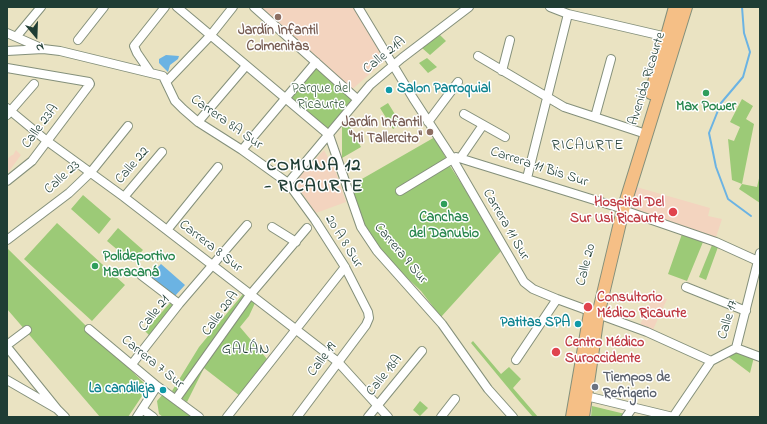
<!DOCTYPE html>
<html>
<head>
<meta charset="utf-8">
<style>
	body { margin:0 }
	#map { position:relative; width:767px; height:424px; overflow:hidden; background:#eae3c2; font-family:"Indie Flower",sans-serif }
	canvas { display:block }
	.frame { position:absolute; inset:0; border:8px solid #1f3d34; pointer-events:none }
	.north { position:absolute; left:16px; top:16px; width:40px; height:40px; -webkit-text-stroke:3px #fff; paint-order:stroke; rotate:161deg; font-size:11px; font-weight:700; line-height:16px; text-align:center; color:#1f3d34 }
	.north::after { content:''; display:block; margin:auto; width:14px; height:18px; background:#1f3d34; clip-path:polygon(50% 0,100% 100%,50% 72%,0 100%) }
</style>
</head>
<body>
<div id="map">
<canvas width="767" height="424"></canvas>
<div class="frame"></div>
<div class="north">N</div>
</div>
<script>
const context = document.querySelector('canvas').getContext('2d');
context.lineJoin = 'round';
function fillPath(path, color) { context.fillStyle = color; context.fill(path, 'evenodd'); }
const poly = rows => new Path2D(rows.map(r => 'M' + r).join(''));
function stroke(path, color, width, dash) { context.strokeStyle = color; context.lineWidth = width; context.lineCap = dash ? 'butt' : 'round'; context.setLineDash(dash || []); context.stroke(path); }
function write(font, color, halo, rows, align = 'center') {
  context.font = font + ' "Indie Flower",sans-serif'; context.lineWidth = 3; context.setLineDash([]); context.textBaseline = 'middle'; context.strokeStyle = halo; context.fillStyle = color; for (const [text, x, y, turn = 0] of rows) {
    context.save(); context.translate(x, y); context.rotate((+turn || 0) * Math.PI / 180); context.textAlign = isNaN(turn) ? turn : align; if (halo) context.strokeText(text, 0, 0); context.fillText(text, 0, 0); context.restore();
  }
}
fillPath(poly([
	[257,7,355,7,387,59,349,92],
	[16,150,21,155,7,174,7,159,12,155,13,155],
	[324,150,336,173,346,202,316,213,294,182],
	[633,186,710,208,708,216,722,219,715,240,625,207],
	[653,296,667,299,652,332,639,327]
]), '#f3d4bf');
fillPath(poly([
	[439,34,446,41,430,55,422,48],
	[427,58,437,67,428,73,419,63],
	[317,67,355,99,328,132,288,100],
	[742,99,753,106,746,119,754,124,742,184,757,187,760,174,760,203,739,189,742,184,732,180,728,139,734,141,740,127,730,122],
	[388,103,401,124,393,129,380,108],
	[346,120,361,147,342,158,342,126],
	[435,137,450,166,474,203,501,251,441,317,421,291,379,251,363,226,348,187],
	[83,195,111,219,99,234,71,209],
	[57,223,125,285,92,321,24,259],
	[118,228,143,250,132,262,107,241],
	[682,234,703,242,687,281,668,274],
	[712,245,718,247,706,280,699,277],
	[7,248,148,387,128,417,100,417,7,309],
	[243,294,255,303,249,316,240,327,267,359,240,396,204,368,187,402,172,391,199,347],
	[170,303,174,306,150,336,145,331],
	[473,341,501,374,509,367,521,379,513,388,538,417,533,417,519,401,471,343],
	[736,351,754,357,750,373,726,355],
	[163,394,193,417,163,417,159,414,157,401],
	[420,401,428,408,420,416,413,410],
	[592,406,625,414,623,417,591,417]
]), '#9cca77');
fillPath(poly([
	[166,55,179,56,178,59,170,65,168,72,159,63,159,59],
	[161,264,185,285,174,297,149,276]
]), '#6bb3e3');
stroke(poly([
	[742,7,744,33,750,52,743,77,721,103,709,133,716,167,728,199,751,216]
]), '#6bb3e3', 2);
const street = poly([
	[177,7,329,135,361,227,377,251,442,324,488,389,513,417],
	[254,7,357,99],
	[358,7,413,98,452,158,524,282,533,289,557,299,647,332,711,361],
	[550,7,568,14,667,37],
	[7,33,41,48],
	[16,37,41,7],
	[78,40,104,7],
	[7,51,43,49,60,51,163,76,175,101,183,109,198,122,242,150,288,183,315,220,345,267,368,312,369,318,366,325,297,417],
	[478,56,564,107,640,132],
	[7,68,89,82,90,84,32,161,7,181],
	[502,71,510,40],
	[150,72,137,53,134,46,165,7],
	[167,81,210,36,233,7],
	[7,108,47,141,124,197,338,362,388,417],
	[464,114,505,137],
	[7,115,34,84],
	[595,117,611,59],
	[198,122,245,67],
	[428,122,458,82],
	[242,150,316,62],
	[461,157,483,125],
	[527,178,568,14],
	[288,183,370,85,402,58,469,7],
	[400,191,456,157,617,207],
	[124,197,162,152],
	[623,210,716,242,760,262],
	[272,227,296,242],
	[167,230,218,167],
	[7,240,69,193,91,172,128,126],
	[141,275,179,304],
	[686,287,746,311],
	[89,329,157,386,199,417],
	[7,345,27,330],
	[7,347,57,409],
	[736,348,760,357],
	[516,360,557,299],
	[132,364,179,304,247,225],
	[7,380,57,409,65,417],
	[586,396,673,417],
	[176,399,250,295,307,228],
	[142,409,153,417],
	[137,417,157,386],
	[227,417,345,267],
	[368,417,422,351],
	[441,417,455,399],
	[626,417,633,407],
	[673,417,711,361,736,348,760,253]
]);
const primary = poly([
	[651,93,675,7],
	[572,417,590,313],
	[583,417,598,315,623,210,686,7]
]);
stroke(street, '#84907b', 10);
stroke(primary, '#84907b', 14);
stroke(street, '#fff', 8);
stroke(primary, '#f5bf86', 12);
for (const [x, y, r, color] of [
	[278,17,4,"#8d6e63"],
	[389,90,4,"#0f9aa8"],
	[706,93,4,"#2e9e5b"],
	[430,132,4,"#8d6e63"],
	[444,204,4,"#2e9e5b"],
	[673,212,5,"#e0444e"],
	[95,266,4,"#2e9e5b"],
	[588,307,5,"#e0444e"],
	[578,324,4,"#0f9aa8"],
	[556,352,5,"#e0444e"],
	[595,387,4,"#6b7280"],
	[163,390,4,"#0f9aa8"]
]) { const dot = new Path2D(); dot.arc(x, y, r, 0, 2 * Math.PI); context.fillStyle = color; context.fill(dot); stroke(dot, '#fff', 1.5); }
write('bold 14px', '#785e54', '#fff', [
	["Jardín Infantil",278,32],
	["Colmenitas",278,48],
	["Jardín Infantil",422,124,"right"],
	["\"Mi Tallercito\"",422,140,"right"]
]);
write('14px', '#1f3d34', '#fff', [
	["Calle 21A",385,56,-39],
	["Avenida Ricaurte",648,79,-73],
	["Carrera 8A Sur",226,123,35],
	["Calle 23A",41,127,-53],
	["Calle 22",133,166,-49],
	["Carrera 11 Bis Sur",539,168,18],
	["Calle 23",63,178,-42],
	["Carrera 11 Sur",505,225,60],
	["20 A 8 Sur",343,242,58],
	["Carrera 8 Sur",210,247,38],
	["Carrera 9 Sur",400,254,50],
	["Calle 20",587,265,-76],
	["Calle 21",155,314,-52],
	["Calle 20A",221,314,-54],
	["Calle 17",729,320,-73],
	["Calle 19",323,360,-53],
	["Carrera 7 Sur",152,363,39],
	["Calle 18A",385,376,-51]
]);
write('14px', '#3e6045', '#fff', [
	["Parque del",321,90],
	["Ricaurte",321,106]
]);
write('bold 14px', '#0d838f', '#fff', [
	["Salon Parroquial",397,90,"left"],
	["Patitas SPA",570,324],
	["La candileja",155,390]
], 'right');
write('bold 14px', '#27864d', '#fff', [
	["Max Power",706,108],
	["Canchas",444,219],
	["del Danubio",444,235],
	["Polideportivo",103,258,"left"],
	["Maracaná",103,274,"left"]
]);
write('bold 14px', '#be3a42', '#fff', [
	["Hospital Del",664,204,"right"],
	["Sur Usi Ricaurte",664,220,"right"],
	["Consultorio",597,299],
	["Médico Ricaurte",597,315],
	["Centro Médico",565,344],
	["Suroccidente",565,360]
], 'left');
write('bold 14px', '#5b616d', '#fff', [
	["Tiempos de",603,379],
	["Refrigerio",603,395]
], 'left');
context.letterSpacing = '1px';
write('15px', '#1f3d34', '#fff', [
	["RICAURTE",588,147],
	["GALÁN",246,351]
]);
context.letterSpacing = '0px';
context.letterSpacing = '1px';
write('bold 18px', '#1f3d34', '#fff', [
	["COMUNA 12",314,167],
	["- RICAURTE",314,188]
]);
context.letterSpacing = '0px';
</script>
</body>
</html>
